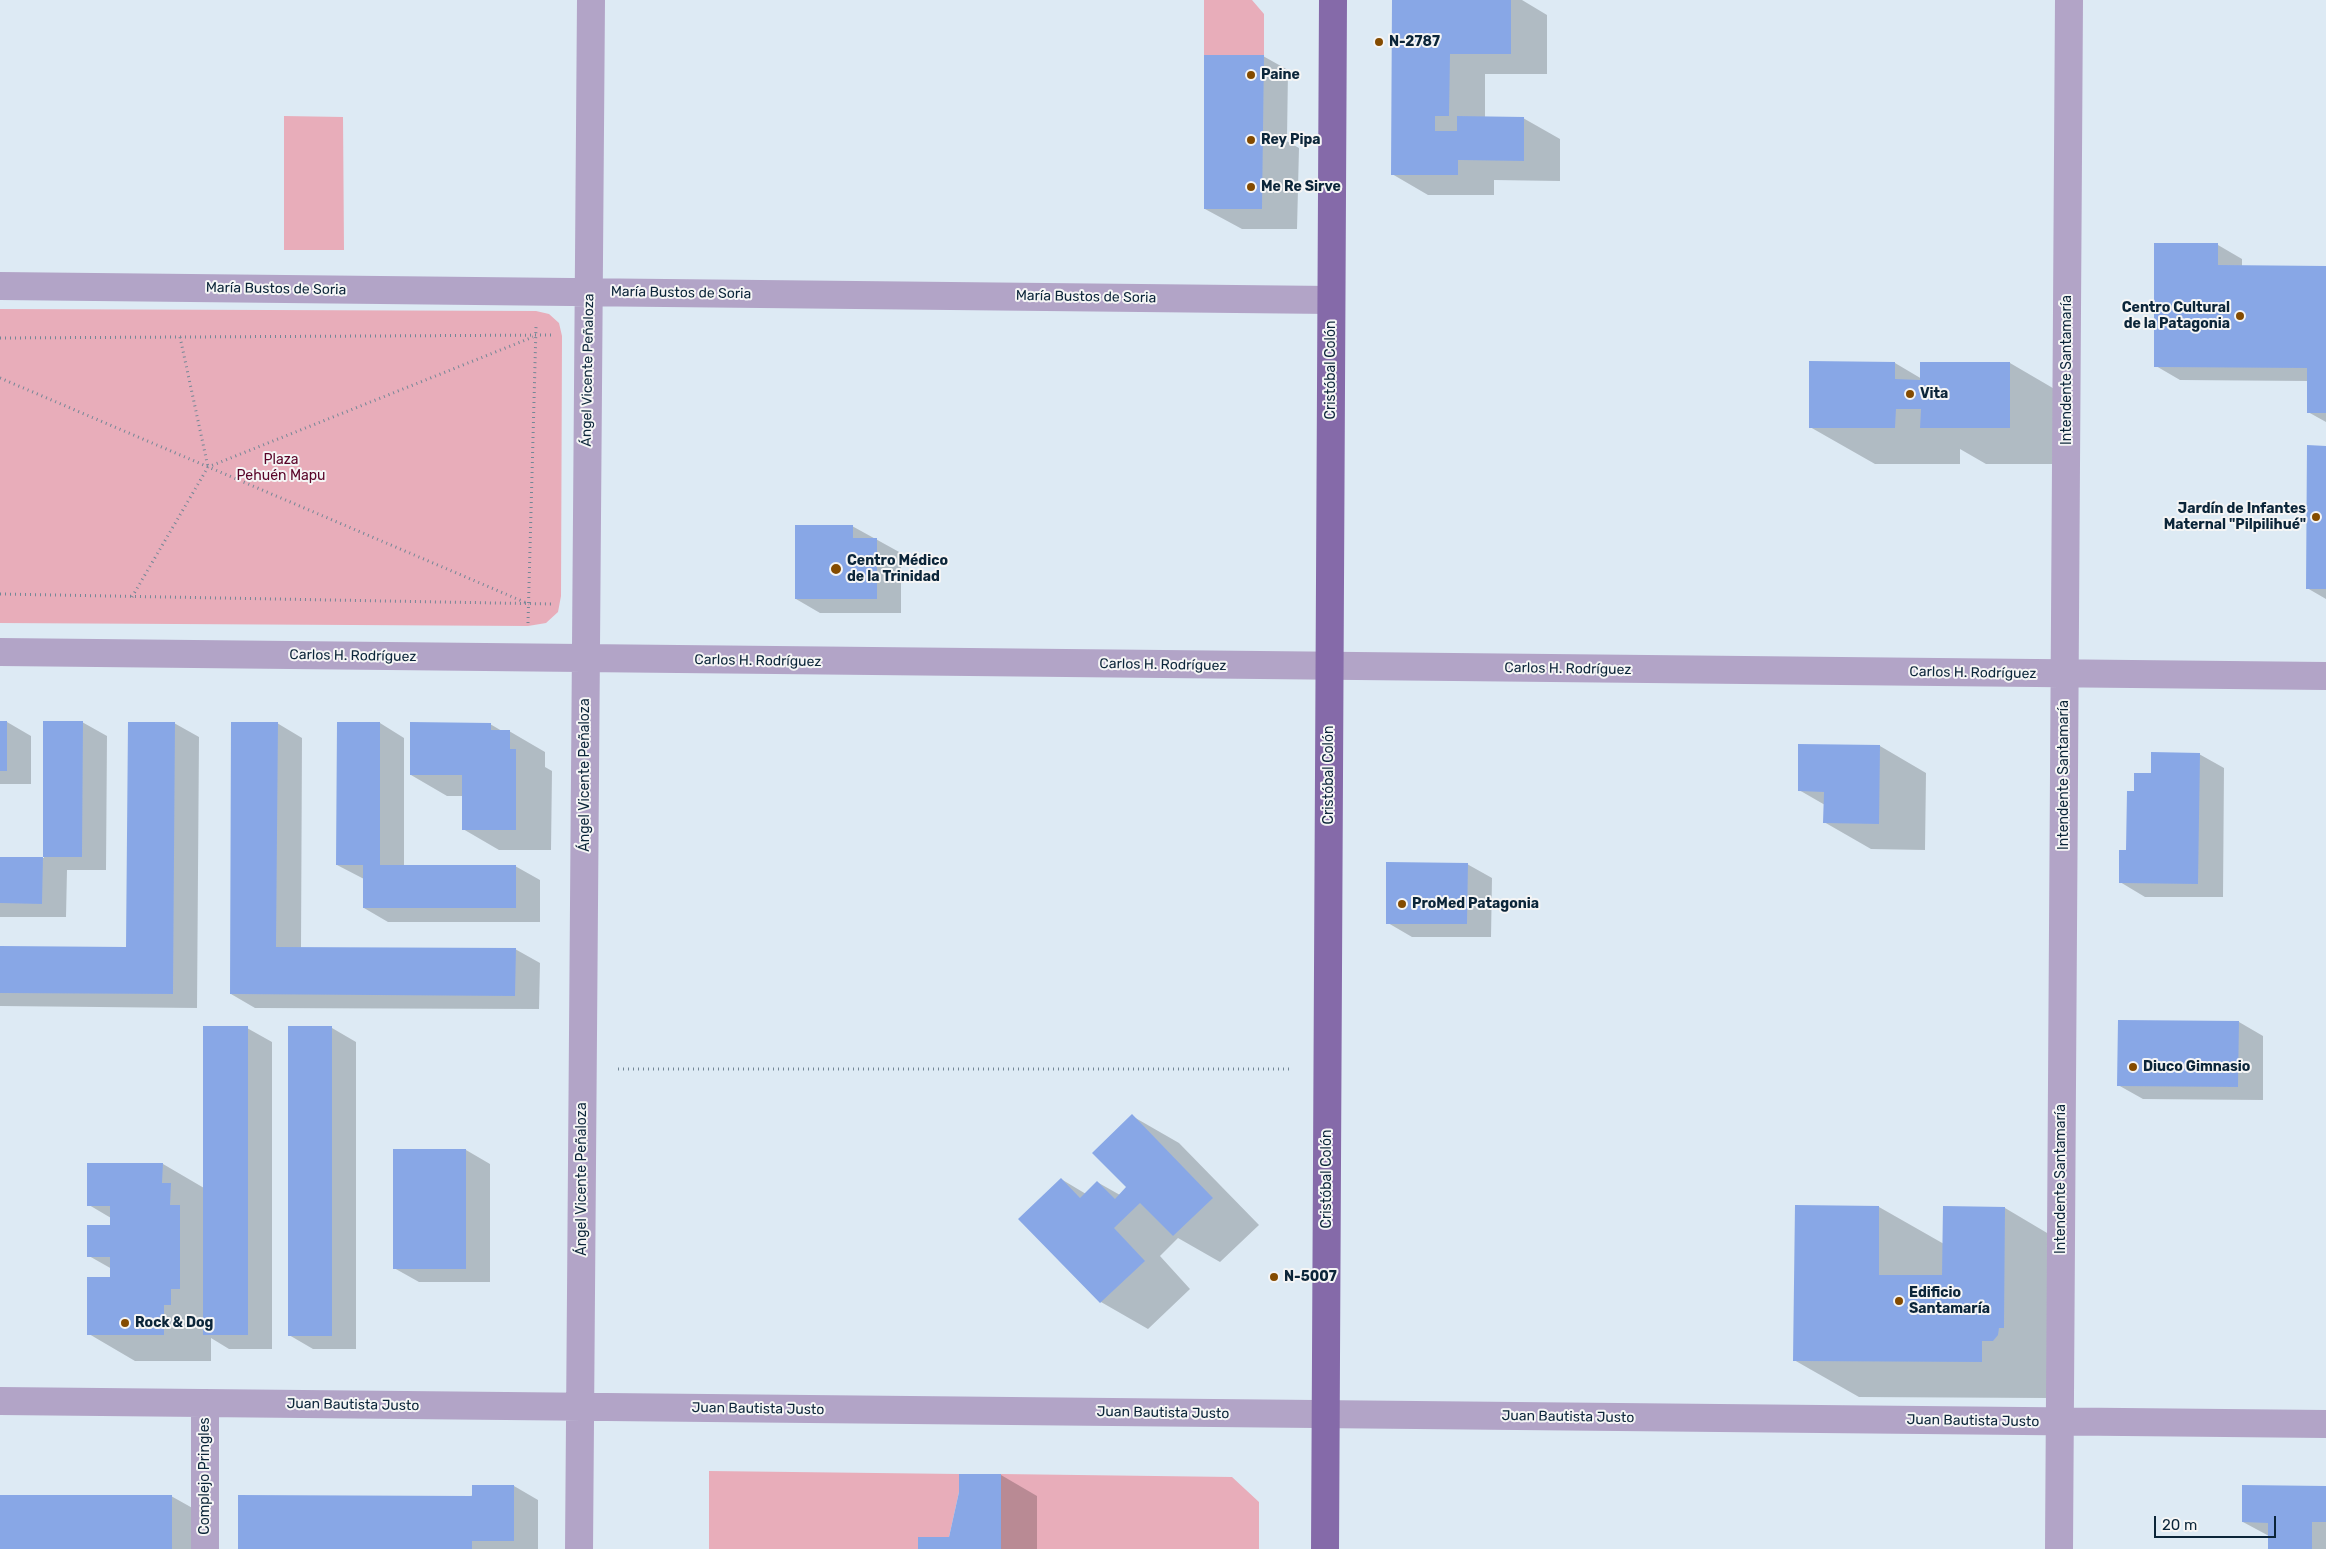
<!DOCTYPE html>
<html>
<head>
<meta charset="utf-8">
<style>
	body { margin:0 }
	#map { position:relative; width:2326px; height:1549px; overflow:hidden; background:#ddeaf4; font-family:Rubik,sans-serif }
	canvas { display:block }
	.scale { position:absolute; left:2154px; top:1516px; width:122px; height:22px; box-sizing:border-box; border:2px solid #0b2539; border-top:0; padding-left:6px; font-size:15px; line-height:18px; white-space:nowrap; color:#0b2539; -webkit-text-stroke:4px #f5f5f5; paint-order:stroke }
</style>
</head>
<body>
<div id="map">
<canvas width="2326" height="1549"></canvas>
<div class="scale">20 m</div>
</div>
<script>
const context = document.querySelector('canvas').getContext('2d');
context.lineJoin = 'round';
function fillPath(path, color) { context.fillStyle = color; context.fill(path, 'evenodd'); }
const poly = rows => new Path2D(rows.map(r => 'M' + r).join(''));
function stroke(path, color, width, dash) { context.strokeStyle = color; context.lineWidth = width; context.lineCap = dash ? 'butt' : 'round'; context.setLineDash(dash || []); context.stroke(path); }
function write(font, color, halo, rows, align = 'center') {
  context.font = font + ' Rubik,sans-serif'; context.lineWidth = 4; context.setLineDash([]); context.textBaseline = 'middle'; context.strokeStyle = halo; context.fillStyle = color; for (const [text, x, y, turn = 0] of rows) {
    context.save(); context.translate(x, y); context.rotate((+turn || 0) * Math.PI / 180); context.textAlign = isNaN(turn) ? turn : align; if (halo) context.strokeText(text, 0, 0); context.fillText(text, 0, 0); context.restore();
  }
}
fillPath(poly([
	[1204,0,1252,0,1264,14,1264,55,1204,55],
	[284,116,343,117,344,250,284,250],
	[0,309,536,311,549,314,559,323,562,336,561,596,558,612,546,623,528,626,0,623],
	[709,1471,959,1474,959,1492,949,1537,918,1537,918,1549,709,1549],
	[1001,1474,1232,1477,1259,1502,1259,1549,1001,1549]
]), '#e8adba');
fillPath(poly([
	[1393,0,1522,0,1547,15,1547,74,1485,74,1485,117,1523,118,1560,139,1560,181,1494,180,1494,195,1428,195,1392,174],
	[1263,56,1288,70,1287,139,1283,139,1299,148,1297,229,1242,229,1205,209],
	[2218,245,2242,259,2242,267,2326,267,2326,422,2308,412,2308,381,2180,380,2156,366],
	[1810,363,1895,363,1922,379,1922,363,2010,363,2075,401,2074,464,1986,464,1960,449,1960,464,1875,464,1810,427],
	[2308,446,2326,447,2326,599,2307,588],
	[852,526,901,553,901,613,820,613,796,599],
	[0,722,7,722,31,736,31,784,0,784],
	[44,722,82,722,107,736,106,870,67,870,66,917,0,917,0,858,44,858],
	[174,723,199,737,197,1008,0,1006,0,947,128,949],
	[277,723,302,738,301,948,515,949,540,963,539,1009,255,1008,231,994],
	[380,723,404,738,404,867,515,866,540,880,540,922,388,922,364,908,364,879,337,865],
	[490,724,502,731,509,731,545,752,545,767,552,771,551,850,499,850,463,829,463,796,447,796,411,775],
	[1880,746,1926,773,1925,850,1871,849,1824,822,1825,805,1799,790],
	[2199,754,2224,768,2223,897,2145,897,2120,882,2127,852,2152,775],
	[1467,864,1492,878,1491,937,1412,937,1388,923],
	[2239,1022,2263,1036,2263,1100,2143,1099,2118,1085],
	[247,1028,272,1042,272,1349,229,1349,211,1338,211,1361,135,1361,89,1334,112,1279,112,1269,89,1256,111,1226,111,1218,89,1205,163,1164,204,1188],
	[289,1028,332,1028,356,1042,356,1349,313,1349,289,1335],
	[1132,1116,1179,1143,1259,1225,1220,1262,1178,1238,1160,1256,1190,1289,1148,1329,1101,1302,1020,1219,1061,1179,1086,1194,1097,1182,1120,1195,1128,1187],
	[466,1150,490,1164,490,1282,419,1282,394,1268],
	[1796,1206,1879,1207,1944,1244,2005,1208,2069,1246,2046,1398,1859,1397,1794,1360],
	[1001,1475,1037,1496,1037,1549,919,1549,950,1538],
	[514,1486,538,1500,538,1549,239,1549],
	[2326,1487,2326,1549,2269,1549,2269,1536,2243,1522],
	[0,1496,171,1496,196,1510,196,1549,0,1549]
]), '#0003');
fillPath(poly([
	[1392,0,1511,0,1511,54,1450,54,1449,116,1435,116,1435,131,1457,131,1457,116,1524,117,1524,161,1458,160,1458,175,1391,175],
	[1204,55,1264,55,1262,209,1204,209],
	[2154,243,2218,243,2218,265,2326,266,2326,413,2307,413,2307,368,2154,367],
	[1809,361,1895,362,1895,379,1920,380,1920,362,2010,362,2010,428,1920,428,1921,409,1896,409,1895,428,1809,428],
	[2307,445,2326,446,2326,589,2306,589],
	[795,525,853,525,853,538,877,538,877,599,795,599],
	[0,721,7,721,7,771,0,771],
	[43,721,83,721,82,857,43,857],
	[128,722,175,722,173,994,0,993,0,946,126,947],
	[231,722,278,722,276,947,516,948,515,996,230,994],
	[337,722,380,722,380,865,516,865,516,908,363,908,363,865,336,865],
	[410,722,491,723,491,730,510,730,510,749,516,749,516,830,462,830,462,775,410,775],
	[1798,744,1880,745,1879,824,1823,823,1824,792,1798,791],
	[2151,752,2200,753,2198,884,2119,883,2119,850,2126,850,2127,791,2134,791,2134,773,2151,773],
	[0,857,43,857,42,904,0,903],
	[1386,862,1468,863,1467,924,1386,924],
	[2118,1020,2239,1021,2238,1087,2117,1086],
	[203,1026,248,1026,248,1335,203,1335],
	[288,1026,332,1026,332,1336,288,1336],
	[1132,1114,1213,1198,1173,1236,1140,1203,1114,1228,1145,1261,1100,1303,1018,1219,1061,1178,1080,1198,1097,1181,1115,1199,1126,1187,1092,1153],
	[393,1149,466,1149,466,1269,393,1269],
	[87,1163,163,1163,162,1183,171,1183,170,1205,180,1205,180,1289,171,1289,171,1305,164,1305,164,1335,87,1335,87,1277,110,1277,110,1257,87,1257,87,1225,110,1225,110,1206,87,1206],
	[1795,1205,1879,1206,1879,1275,1942,1275,1943,1206,2005,1207,2004,1328,1999,1328,1998,1335,1993,1341,1982,1341,1982,1362,1793,1361],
	[959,1474,1001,1474,1001,1549,918,1549,918,1537,949,1537,959,1492],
	[472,1485,514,1485,514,1541,472,1541,472,1549,238,1549,238,1495,472,1496],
	[2242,1485,2326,1486,2326,1522,2312,1522,2312,1549,2268,1549,2268,1523,2242,1522],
	[0,1495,172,1495,172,1549,0,1549]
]), '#88a7e6');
stroke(poly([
	[180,337,208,467],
	[0,338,554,335],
	[0,378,529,604],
	[0,594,552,604],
	[132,597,208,467,533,337],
	[528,623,536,327],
	[618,1069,1292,1069]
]), '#748796', 3, [1, 4]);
stroke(poly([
	[0,286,1331,300],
	[0,652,2326,676],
	[0,1401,2326,1424],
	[205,1549,205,1403],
	[579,1549,591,0],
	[2059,1549,2069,0]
]), '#b2a4c7', 28);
stroke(poly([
	[1325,1549,1333,0]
]), '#856aa9', 28);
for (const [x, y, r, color] of [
	[1379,42,5,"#844b00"],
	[1251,75,5,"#844b00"],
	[1251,140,5,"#844b00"],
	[1251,187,5,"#844b00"],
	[2240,316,5,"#844b00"],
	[1910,394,5,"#844b00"],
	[2316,517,5,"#844b00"],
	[836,569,6,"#844b00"],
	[1402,904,5,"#844b00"],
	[2133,1067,5,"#844b00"],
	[1274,1277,5,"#844b00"],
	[1899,1301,5,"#844b00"],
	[125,1323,5,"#844b00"]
]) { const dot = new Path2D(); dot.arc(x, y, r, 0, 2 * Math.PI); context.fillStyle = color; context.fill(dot); stroke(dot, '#f5f5f5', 2); }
write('bold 14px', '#0b2539', '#f5f5f5', [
	["N-2787",1389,42],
	["Paine",1261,75],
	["Rey Pipa",1261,140],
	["Me Re Sirve",1261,187],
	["Centro Cultural",2230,308,"right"],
	["de la Patagonia",2230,324,"right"],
	["Vita",1920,394],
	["Jardín de Infantes",2306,509,"right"],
	["Maternal \"Pilpilihué\"",2306,525,"right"],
	["Centro Médico",847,561],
	["de la Trinidad",847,577],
	["ProMed Patagonia",1412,904],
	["Diuco Gimnasio",2143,1067],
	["N-5007",1284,1277],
	["Edificio",1909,1293],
	["Santamaría",1909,1309],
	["Rock & Dog",135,1323]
], 'left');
write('14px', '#0b2539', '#f5f5f5', [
	["María Bustos de Soria",276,289,1],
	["María Bustos de Soria",681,293,1],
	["María Bustos de Soria",1086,297,1],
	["Ángel Vicente Peñaloza",588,370,-89],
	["Cristóbal Colón",1331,370,-90],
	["Intendente Santamaría",2067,370,-90],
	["Carlos H. Rodríguez",353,656,1],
	["Carlos H. Rodríguez",758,661,1],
	["Carlos H. Rodríguez",1163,665,1],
	["Carlos H. Rodríguez",1568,669,1],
	["Carlos H. Rodríguez",1973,673,1],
	["Ángel Vicente Peñaloza",585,775,-90],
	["Cristóbal Colón",1329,775,-90],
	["Intendente Santamaría",2064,775,-90],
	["Ángel Vicente Peñaloza",582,1179,-90],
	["Cristóbal Colón",1327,1179,-90],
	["Intendente Santamaría",2061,1179,-90],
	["Juan Bautista Justo",353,1405,1],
	["Juan Bautista Justo",758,1409,1],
	["Juan Bautista Justo",1163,1413,1],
	["Juan Bautista Justo",1568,1417,1],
	["Juan Bautista Justo",1973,1421,1],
	["Complejo Pringles",205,1476,-90]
]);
write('14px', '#590428', '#f5f5f5', [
	["Plaza",281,460],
	["Pehuén Mapu",281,476]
]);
</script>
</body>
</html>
